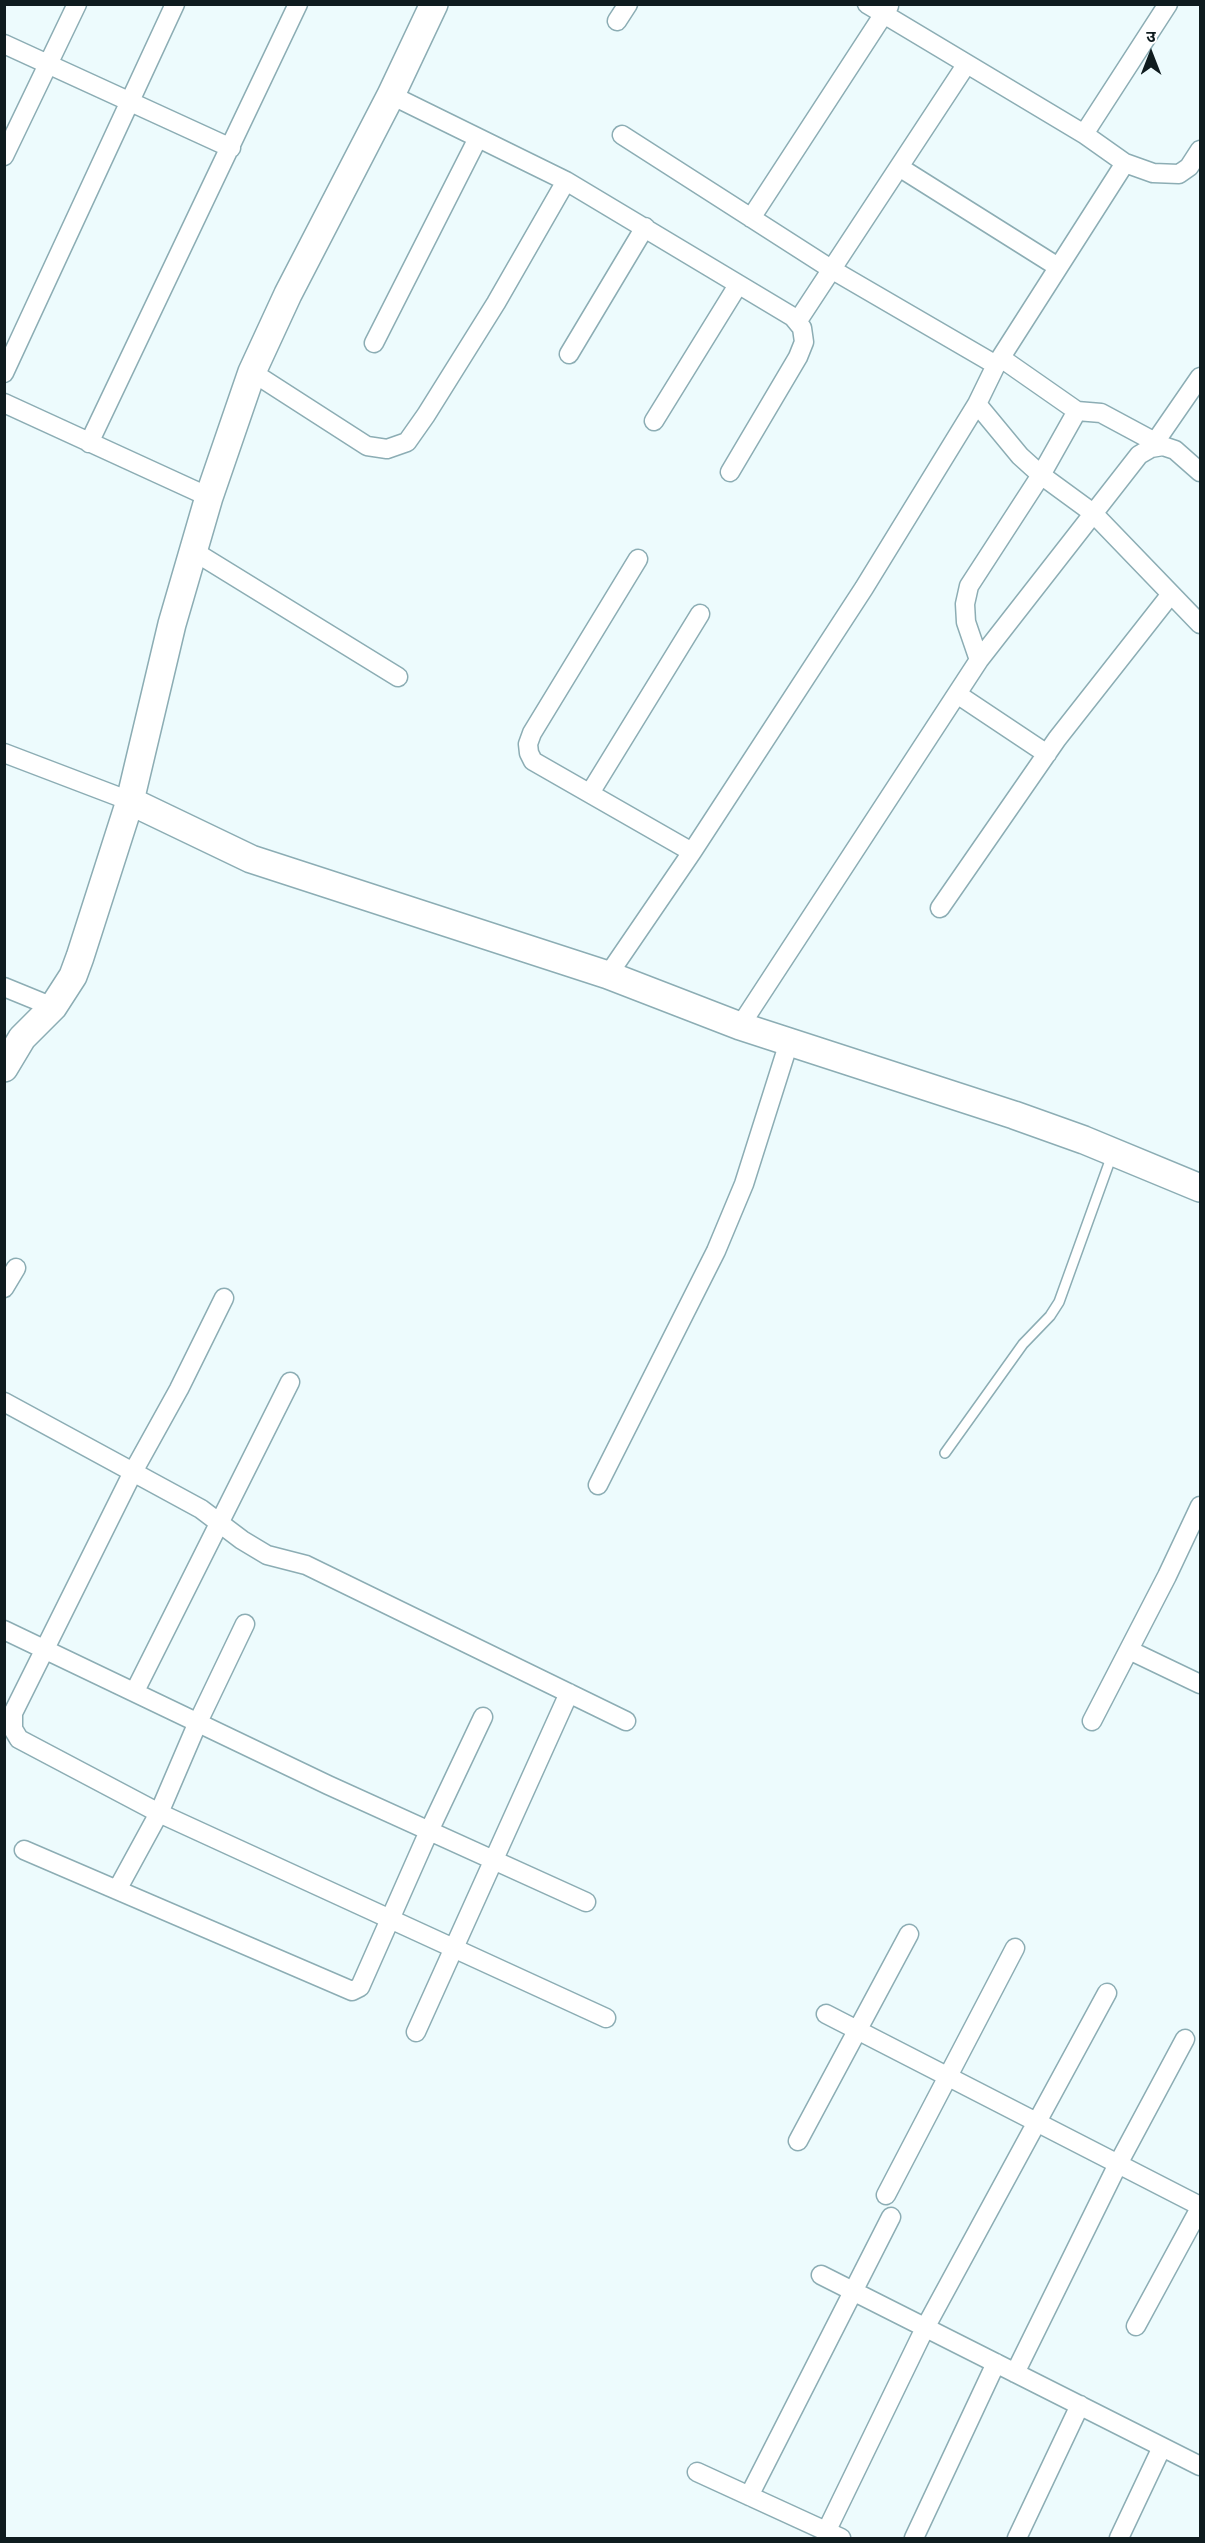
<!DOCTYPE html>
<html>
<head>
<meta charset="utf-8">
<style>
	body { margin:0 }
	#map { position:relative; width:1205px; height:2543px; overflow:hidden; background:#edfbfd; font-family:"Noto Serif","Noto Sans Devanagari",serif }
	canvas { display:block }
	.frame { position:absolute; inset:0; border:6px solid #0f1c1f; pointer-events:none }
	.north { position:absolute; left:1121px; top:24px; width:60px; height:60px; -webkit-text-stroke:4px #fff; paint-order:stroke; rotate:0deg; font-size:16px; font-weight:700; line-height:24px; text-align:center; color:#0f1c1f }
	.north::after { content:''; display:block; margin:auto; width:21px; height:27px; background:#0f1c1f; clip-path:polygon(50% 0,100% 100%,50% 72%,0 100%) }
</style>
</head>
<body>
<div id="map">
<canvas width="1205" height="2543"></canvas>
<div class="frame"></div>
<div class="north">उ</div>
</div>
<script>
const context = document.querySelector('canvas').getContext('2d');
context.lineJoin = 'round';
const poly = rows => new Path2D(rows.map(r => 'M' + r).join(''));
function stroke(path, color, width, dash) { context.strokeStyle = color; context.lineWidth = width; context.lineCap = dash ? 'butt' : 'round'; context.setLineDash(dash || []); context.stroke(path); }
const lane = poly([
	[945,1453,1023,1344,1050,1316,1059,1302,1112,1155]
]);
const street = poly([
	[867,4,1084,134,1125,163,1153,173,1179,174,1189,167,1200,150],
	[617,21,628,4],
	[4,44,231,148],
	[391,95,566,181,793,317,802,328,804,342,798,357,730,472],
	[1084,134,1168,4],
	[622,135,831,269,996,365],
	[4,156,77,4],
	[899,167,1058,267],
	[751,218,889,6],
	[797,322,966,65],
	[374,343,478,138],
	[569,354,645,227],
	[1001,358,1077,411,1101,413,1155,442],
	[252,372,367,446,387,449,407,442,426,415,496,303,566,181],
	[4,373,175,4],
	[4,403,209,497],
	[977,404,1020,456,1041,475,1093,513,1200,624],
	[654,421,738,285],
	[89,443,298,4],
	[1151,448,1200,377],
	[195,552,398,677],
	[638,559,532,733,528,744,529,753,533,761,692,852],
	[979,660,966,622,965,604,969,586,1041,475,1077,411],
	[957,694,1047,754],
	[4,753,130,801],
	[590,793,700,614],
	[940,908,1057,739,1171,594],
	[608,975,692,852,864,588,977,404,996,365,1125,163],
	[4,987,53,1007],
	[740,1026,979,660,1139,455,1151,448,1163,446,1175,450,1200,472],
	[4,1288,16,1268],
	[224,1298,179,1389,133,1472,13,1713,13,1729,19,1739,159,1813,606,2018],
	[4,1402,201,1509,242,1540,267,1555,306,1565,626,1721],
	[598,1485,716,1251,744,1184,789,1042],
	[4,1630,328,1785,586,1902],
	[1129,1650,1200,1684],
	[135,1691,290,1382],
	[1092,1721,1167,1576,1200,1506],
	[24,1850,352,1991,360,1987,429,1831,483,1717],
	[117,1890,159,1813,198,1722,245,1624],
	[826,2014,1200,2206],
	[416,2032,569,1693],
	[798,2141,909,1934],
	[886,2195,1015,1948],
	[821,2275,1200,2466],
	[1136,2326,1200,2208],
	[1015,2373,1118,2164,1185,2039],
	[697,2472,841,2538],
	[749,2496,891,2217],
	[826,2532,925,2328,1107,1993],
	[914,2538,996,2363],
	[1017,2538,1080,2405],
	[1119,2538,1162,2447]
]);
const secondary = poly([
	[130,801,251,859,608,975,740,1026,1014,1115,1084,1140,1200,1188],
	[4,1068,22,1038,53,1007,73,976,80,957,130,801,172,624,209,497,252,372,288,294,391,95,434,4]
]);
stroke(lane, '#8cadb4', 12);
stroke(street, '#8cadb4', 21);
stroke(secondary, '#8cadb4', 30);
stroke(lane, '#fff', 9);
stroke(street, '#fff', 18);
stroke(secondary, '#fff', 27);
</script>
</body>
</html>
